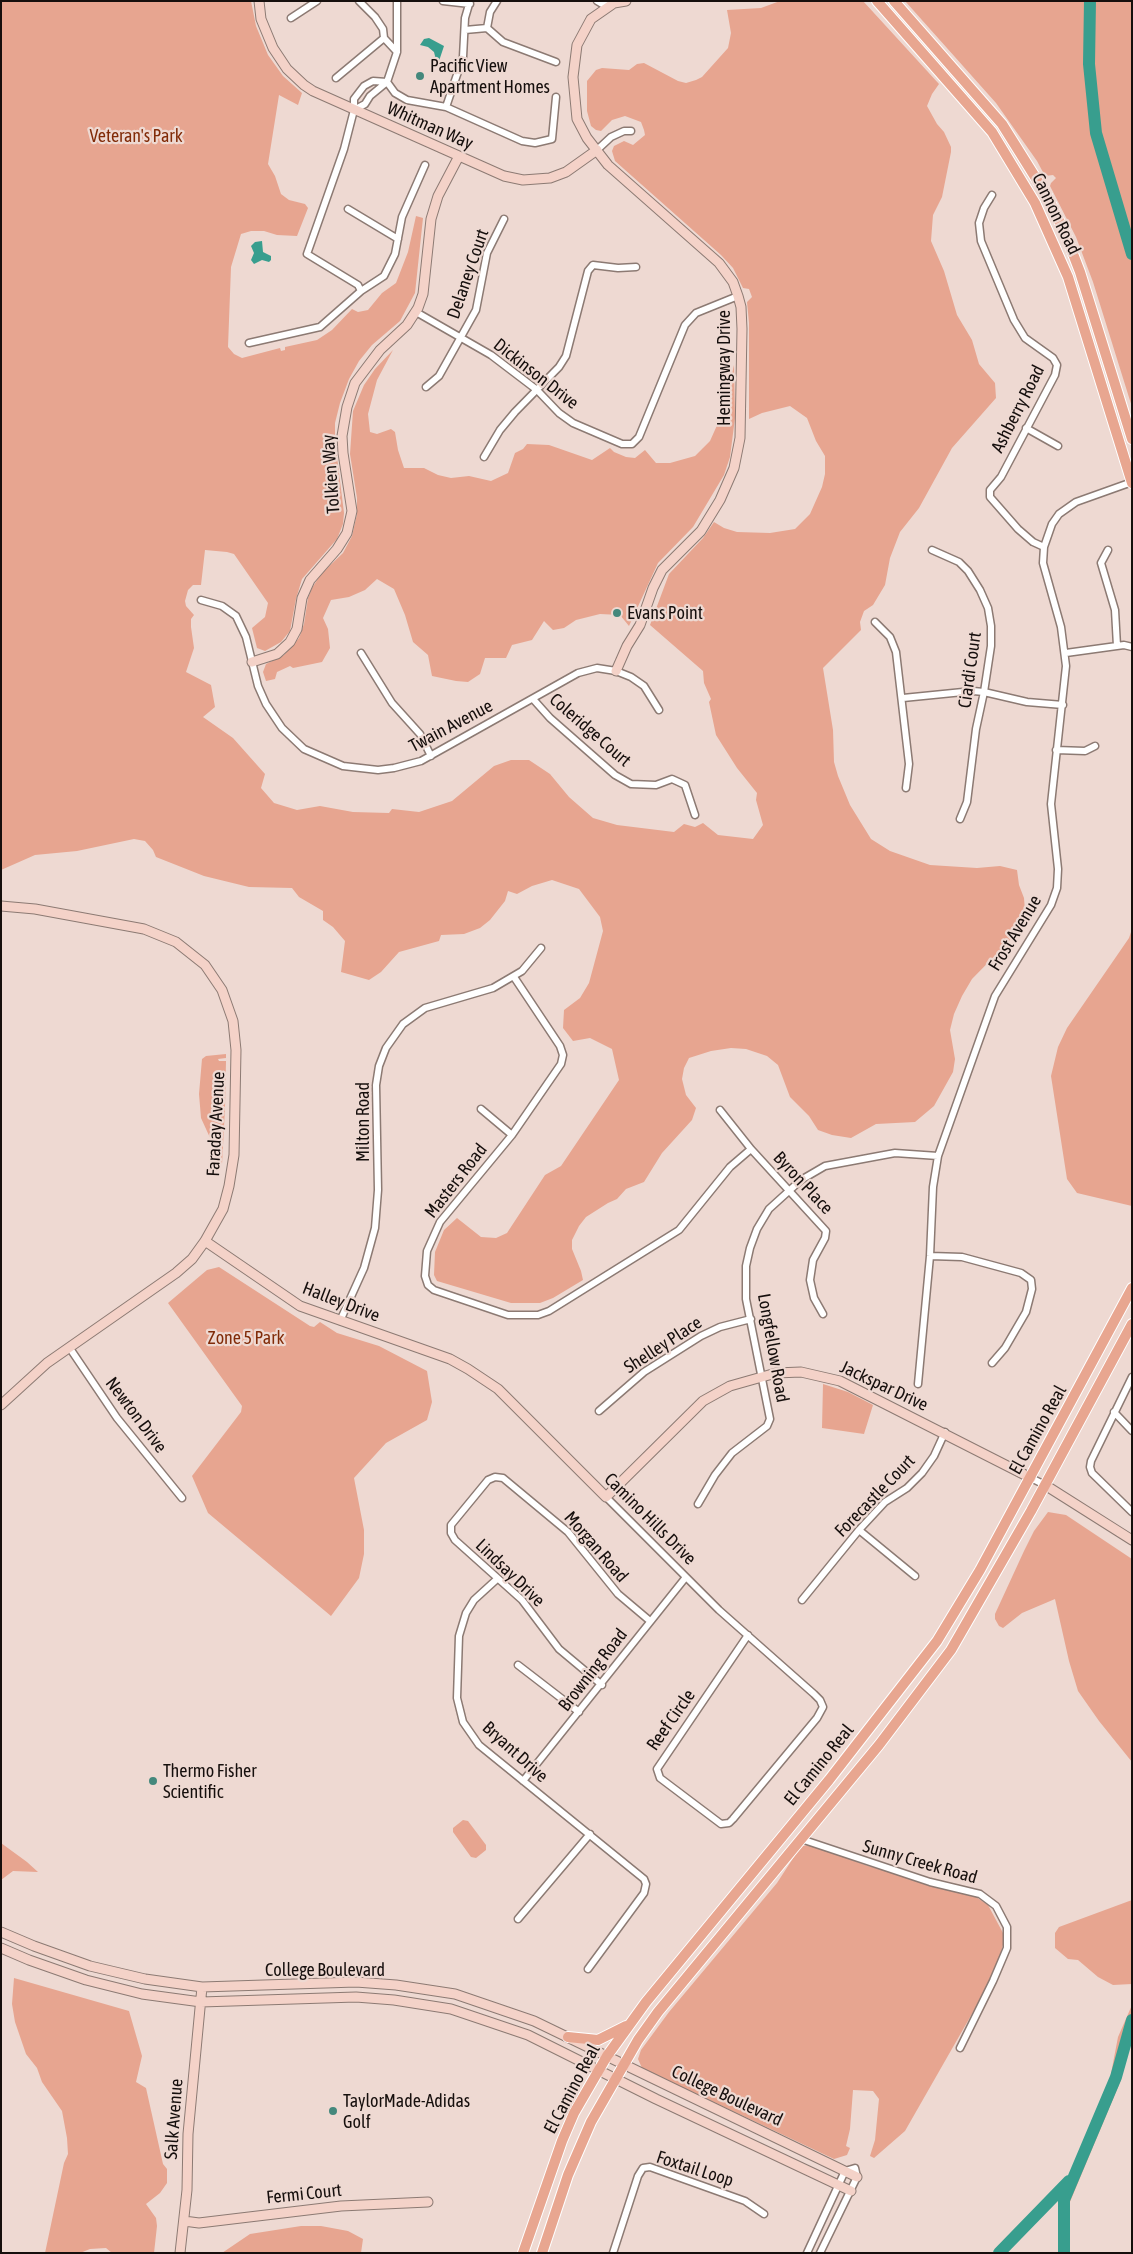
<!DOCTYPE html>
<html>
<head>
<meta charset="utf-8">
<style>
	body { margin:0 }
	#map { position:relative; width:1133px; height:2254px; overflow:hidden; background:#eed9d2; font-family:"Asap Condensed",sans-serif }
	canvas { display:block }
	.frame { position:absolute; inset:0; border:2px solid #160f0d; pointer-events:none }
</style>
</head>
<body>
<div id="map">
<canvas width="1133" height="2254"></canvas>
<div class="frame"></div>
</div>
<script>
const context = document.querySelector('canvas').getContext('2d');
context.lineJoin = 'round';
function fillPath(path, color) { context.fillStyle = color; context.fill(path, 'evenodd'); }
const poly = rows => new Path2D(rows.map(r => 'M' + r).join(''));
function stroke(path, color, width, dash) { context.strokeStyle = color; context.lineWidth = width; context.lineCap = dash ? 'butt' : 'round'; context.setLineDash(dash || []); context.stroke(path); }
function write(font, color, halo, rows, align = 'center') {
  context.font = font + ' "Asap Condensed",sans-serif'; context.lineWidth = 4.5; context.setLineDash([]); context.textBaseline = 'middle'; context.strokeStyle = halo; context.fillStyle = color; for (const [text, x, y, turn = 0] of rows) {
    context.save(); context.translate(x, y); context.rotate((+turn || 0) * Math.PI / 180); context.textAlign = isNaN(turn) ? turn : align; if (halo) context.strokeText(text, 0, 0); context.fillText(text, 0, 0); context.restore();
  }
}
fillPath(poly([
	[1,1,251,1,256,26,268,55,283,76,302,93,298,105,279,95,268,164,275,176,281,194,289,200,305,204,308,208,297,236,277,235,264,231,251,231,241,234,231,267,228,347,234,354,242,358,280,348,281,351,285,350,285,347,317,340,332,330,352,309,358,312,368,310,382,293,396,283,408,252,416,216,423,218,415,293,400,321,372,345,359,361,349,379,340,403,335,423,335,441,344,513,343,524,337,539,302,579,296,599,290,631,281,642,265,651,257,648,252,628,265,617,268,603,234,554,227,552,205,550,201,585,193,585,188,590,185,601,186,606,194,615,191,619,191,627,194,648,186,672,211,685,215,707,203,717,233,738,265,774,261,788,274,803,297,810,320,806,353,812,389,813,392,809,419,812,452,801,494,766,511,760,529,760,550,774,569,797,593,818,617,825,674,832,684,824,695,827,703,823,718,835,753,839,763,825,756,800,757,793,737,768,716,735,709,702,711,699,704,683,703,671,650,625,669,574,703,538,714,522,724,528,737,532,770,533,795,529,810,514,822,487,825,474,825,456,816,441,807,418,790,406,762,413,749,419,749,323,747,302,752,297,749,289,743,288,733,268,721,255,615,161,612,151,614,146,624,141,633,145,645,135,644,130,641,122,625,116,612,120,601,131,596,130,591,126,587,111,587,81,596,70,602,68,629,70,637,64,644,63,678,81,686,83,696,80,702,77,728,48,731,33,727,10,761,8,780,1,863,1,939,84,932,94,927,106,937,124,944,132,951,147,951,152,942,197,933,215,931,241,944,271,957,315,972,340,979,364,995,383,996,398,952,448,919,508,900,532,890,558,885,585,873,605,864,611,860,622,861,630,823,668,833,730,834,762,838,776,850,805,871,839,890,851,930,865,977,868,1000,866,1017,870,1019,885,1024,898,1025,911,1022,928,972,979,962,996,954,1014,950,1030,955,1059,953,1072,934,1106,915,1122,876,1124,851,1138,832,1135,818,1130,809,1116,790,1097,778,1065,767,1056,746,1049,731,1048,711,1051,689,1058,684,1068,682,1079,686,1095,696,1108,692,1120,662,1153,644,1182,626,1189,617,1199,608,1203,586,1217,579,1226,572,1240,572,1249,581,1271,583,1280,553,1298,540,1303,511,1303,437,1281,434,1275,435,1252,444,1230,457,1218,481,1237,496,1238,507,1233,545,1175,561,1166,619,1080,612,1049,590,1038,573,1041,563,1028,564,1010,580,998,589,983,603,931,600,917,579,889,552,880,532,886,517,894,508,891,505,901,490,920,480,928,464,934,441,935,439,941,399,952,381,972,369,980,341,972,345,941,333,927,323,920,323,911,299,897,292,888,249,887,204,876,156,857,153,850,145,841,134,839,77,851,35,855,1,870],
	[905,1,1132,1,1132,407,1093,282,1076,237,1050,186,1051,183,1056,178,1053,175,1045,176,1037,161,996,103],
	[393,350,377,380,368,414,370,432,377,434,391,429,395,432,398,450,404,468,424,468,438,475,451,478,469,476,491,481,508,473,515,453,523,449,527,444,549,445,592,460,610,448,614,452,626,457,635,458,645,450,656,463,670,463,695,456,710,441,723,412,734,365,735,418,730,457,724,475,693,527,658,563,629,626,620,615,600,614,576,620,564,628,553,630,544,621,532,640,512,645,506,658,485,658,480,674,468,682,456,681,432,676,428,655,413,642,405,615,394,589,377,579,365,590,349,597,331,600,323,618,328,629,330,648,322,662,293,668,290,666,277,672,275,679,266,681,263,672,266,664,284,655,299,638,304,624,308,598,312,588,321,574,343,553,352,536,357,514,357,498,350,454,353,411,364,385,375,369],
	[1132,929,1132,1206,1077,1193,1067,1179,1051,1076,1058,1047,1067,1028,1129,938],
	[226,1054,226,1058,218,1059,219,1061,226,1061,225,1107,220,1104,220,1098,216,1099,216,1102,219,1102,220,1107,225,1108,222,1164,201,1118,199,1094,202,1059,206,1056],
	[219,1267,310,1326,314,1327,320,1322,337,1333,379,1346,427,1371,432,1402,427,1420,386,1443,354,1478,364,1530,364,1554,359,1578,331,1616,208,1513,192,1476,241,1412,242,1406,168,1303,207,1270],
	[823,1384,848,1392,873,1405,864,1434,822,1428],
	[1048,1512,1066,1515,1132,1559,1132,1762,1099,1721,1078,1691,1069,1661,1055,1599,1022,1613,1003,1628,999,1626,995,1619,995,1614,1024,1551,1034,1531],
	[463,1820,468,1821,486,1845,486,1850,476,1858,471,1857,453,1832,453,1828],
	[1,1843,27,1862,38,1872,13,1871,1,1880],
	[810,1845,868,1866,973,1895,988,1905,1003,1933,1004,1941,1001,1952,985,1991,905,2131,874,2158,870,2156,875,2140,879,2099,873,2091,853,2090,850,2129,846,2146,850,2148,847,2155,834,2159,642,2068,638,2059,641,2050,669,2012,777,1883,801,1846],
	[1132,1900,1132,1984,1113,1985,1098,1977,1078,1960,1068,1959,1055,1948,1055,1933,1059,1927],
	[14,1978,129,2011,142,2056,136,2082,146,2088,163,2164,167,2169,167,2183,160,2193,146,2204,156,2218,157,2226,154,2253,112,2253,106,2248,90,2249,80,2253,45,2253,64,2163,68,2154,67,2138,62,2111,42,2082,37,2068,26,2054,15,2022,12,2004],
	[1132,2005,1132,2034,1126,2052,1121,2080,1067,2209,1070,2253,1058,2253,1060,2199,1082,2145,1097,2117,1109,2084,1118,2037],
	[301,2226,321,2226,348,2231,363,2239,361,2253,222,2253,250,2234]
]), '#e7a590');
fillPath(poly([
	[429,38,444,46,437,67,433,65,435,56,434,52,428,47,420,45,424,39],
	[262,241,263,252,271,256,271,260,269,262,262,260,254,264,251,260,254,253,251,246,255,242]
]), '#389e8e');
stroke(poly([
	[1090,1,1089,64,1096,133,1132,254],
	[999,2253,1069,2181],
	[1064,2253,1064,2200,1116,2077,1132,2020]
]), '#389e8e', 12);
const street = poly([
	[359,1,375,17,383,29,384,38,397,52],
	[443,1,470,4],
	[597,1,607,7,607,1],
	[291,18,317,1],
	[487,28,503,42,556,62],
	[465,30,487,28,490,12,497,1],
	[336,78,384,38],
	[387,82,395,93,407,100,446,107,522,141,535,143,552,139,556,97],
	[387,82,373,81,364,86,354,99,354,110,365,104,370,96,387,82,397,52,397,1],
	[446,107,463,57,465,18,470,1],
	[597,150,611,137,624,131,631,131],
	[992,195,984,208,979,223,981,241,1014,320,1025,338,1053,358,1057,365,1055,375,1001,477,990,490,990,497,1018,529,1033,542,1044,547],
	[348,209,398,239],
	[361,291,384,276,395,254,402,217,425,165],
	[416,312,491,355,537,390,559,413,573,423,622,444,632,444,639,437,685,325,696,313,738,296],
	[249,343,320,327,361,291,358,285,307,254,344,149,354,110],
	[426,387,439,376,476,310,487,253,504,219],
	[1026,428,1058,446],
	[484,457,500,430,515,412,559,367,566,356,588,271,593,265,618,268,636,267],
	[932,550,959,562,968,571,980,590,988,608,991,626,991,646,984,692,976,729,967,802,960,819],
	[1108,550,1101,563,1115,610,1117,646],
	[201,600,222,606,236,616,246,637,258,686,266,704,282,728,304,749,343,766,378,770,394,768,421,761,578,673,597,668,616,671,631,677,644,686,659,710],
	[875,622,890,637,896,652,909,764,906,788],
	[361,653,392,703,420,734,431,756],
	[1066,653,1124,645,1132,647],
	[903,698,973,691,984,692,1027,702,1063,705],
	[533,699,550,718,615,775,631,784,656,785,672,779,685,785,695,815],
	[1056,750,1085,751,1095,746],
	[514,977,560,1046,563,1055,561,1064,512,1135,440,1222,427,1251,425,1276,428,1285,434,1290,508,1315,538,1315,549,1311,679,1230,730,1167,751,1149],
	[481,1109,512,1135],
	[720,1110,751,1149,826,1231,825,1238,813,1260,810,1280,814,1298,823,1314],
	[930,1256,962,1257,1021,1273,1031,1280,1032,1289,1026,1312,1005,1348,992,1363],
	[340,1321,364,1268,375,1228,378,1190,376,1085,379,1066,386,1048,403,1024,425,1008,493,988,522,971,541,948],
	[69,1347,117,1418,182,1498],
	[1132,1377,1091,1461,1090,1467,1092,1473,1132,1512],
	[918,1384,930,1256,933,1187,938,1156,995,996,1051,905,1057,888,1058,869,1051,804,1066,666,1061,627,1043,563,1044,547,1052,524,1059,514,1076,502,1132,482],
	[599,1411,644,1372,701,1336,720,1327,751,1319],
	[1114,1412,1132,1431],
	[1031,1478,1045,1485],
	[606,1497,719,1610,814,1694,820,1700,823,1707,817,1718,733,1819,729,1823,721,1824,660,1778,657,1769,748,1635],
	[698,1504,715,1475,732,1453,767,1426,770,1419,746,1299,746,1266,750,1248,757,1229,769,1209,801,1180,825,1166,895,1153,938,1156],
	[859,1530,915,1576],
	[497,1579,474,1600,466,1613,459,1636,457,1698,463,1722,479,1745,644,1879,646,1884,644,1893,588,1969],
	[802,1600,859,1530,885,1502,907,1488,922,1473,934,1456,945,1432],
	[518,1665,579,1712],
	[602,1685,559,1649,522,1600,455,1540,451,1533,451,1525,488,1480,495,1477,503,1478,568,1532,618,1594,650,1621],
	[523,1781,686,1577],
	[801,1839,930,1882,980,1894,996,1906,1007,1927,1007,1948,993,1981,960,2048],
	[518,1919,590,1834],
	[613,2253,638,2176,643,2168,650,2167,745,2201,764,2214],
	[807,2253,845,2171,855,2168,857,2177,820,2253]
]);
const secondary = poly([
	[259,1,261,19,273,48,287,69,304,85,313,91,504,176,523,180,550,178,566,172,597,150],
	[252,662,277,654,290,642,297,629,302,598,310,580,337,549,347,533,352,511,343,453,342,436,347,407,355,383,380,350,407,325,418,308,423,294,431,219,438,196,459,156],
	[616,671,627,646,640,625,653,588,662,570,701,531,720,500,734,468,740,438,742,329,741,307,738,296,733,282,719,263,608,165,587,138,577,119,573,77,577,45,591,19,614,3,626,1],
	[1,906,35,909,144,929,176,942,205,965,222,990,233,1021,236,1050,234,1155,229,1186,223,1209,205,1241,192,1259,176,1273,47,1363,1,1405],
	[205,1241,300,1306,450,1359,468,1369,498,1389,606,1497,703,1401,730,1386,776,1373,801,1372,840,1381,1031,1478],
	[1045,1485,1132,1540],
	[1,1932,34,1946,90,1966,145,1979,202,1987,356,1982,396,1985,455,1994,534,2021,857,2177],
	[1,1948,29,1960,86,1980,142,1994,201,2002,356,1997,394,2000,451,2009,528,2035,656,2099,851,2191],
	[184,2221,199,2223,341,2206,428,2202],
	[180,2253,187,2190,188,2134,202,1987]
]);
const primary = poly([
	[877,1,992,132,1035,203,1068,277,1132,483],
	[894,1,1002,124,1047,196,1065,233,1080,272,1132,439],
	[568,2037,598,2040,626,2026],
	[523,2253,562,2141,574,2113,607,2056,646,2002,829,1780,937,1641,980,1570,1132,1288],
	[542,2253,568,2175,591,2122,638,2040,658,2012,879,1745,951,1650,1031,1511,1132,1324]
]);
stroke(street, '#8c7a73', 9);
stroke(secondary, '#8c7a73', 11);
stroke(primary, '#fff', 12);
stroke(street, '#fff', 6);
stroke(secondary, '#f4d2c8', 9);
stroke(primary, '#e8a690', 10);
for (const [x, y, r, color] of [
	[420,76,5,"#44887c"],
	[617,613,5,"#44887c"],
	[153,1781,5,"#44887c"],
	[333,2111,5,"#44887c"]
]) { const dot = new Path2D(); dot.arc(x, y, r, 0, 2 * Math.PI); context.fillStyle = color; context.fill(dot); stroke(dot, '#eed9d2', 2); }
write('18px', '#160f0d', '#eed9d2', [
	["Pacific View",430,66],
	["Apartment Homes",430,87],
	["Evans Point",627,613],
	["Thermo Fisher",163,1771],
	["Scientific",163,1792],
	["TaylorMade-Adidas",343,2101],
	["Golf",343,2122]
], 'left');
write('18px', '#160f0d', '#eed9d2', [
	["Whitman Way",430,126,24],
	["Cannon Road",1056,214,64],
	["Delaney Court",468,274,-71],
	["Hemingway Drive",724,368,-90],
	["Dickinson Drive",536,374,38],
	["Ashberry Road",1018,409,-63],
	["Tolkien Way",331,474,-94],
	["Ciardi Court",970,670,-82],
	["Twain Avenue",451,726,-28],
	["Coleridge Court",590,730,41],
	["Frost Avenue",1015,933,-59],
	["Milton Road",363,1122,-90],
	["Faraday Avenue",216,1124,-87],
	["Masters Road",456,1181,-52],
	["Byron Place",803,1183,47],
	["Halley Drive",341,1302,21],
	["Shelley Place",663,1345,-33],
	["Longfellow Road",773,1348,80],
	["Jackspar Drive",884,1386,25],
	["Newton Drive",136,1415,53],
	["El Camino Real",1038,1430,-61],
	["Forecastle Court",875,1496,-46],
	["Camino Hills Drive",650,1519,45],
	["Morgan Road",596,1547,49],
	["Lindsay Drive",510,1573,44],
	["Browning Road",593,1670,-52],
	["Reef Circle",671,1720,-55],
	["Bryant Drive",515,1752,42],
	["El Camino Real",819,1765,-51],
	["Sunny Creek Road",920,1862,16],
	["College Boulevard",325,1970],
	["El Camino Real",572,2089,-62],
	["College Boulevard",727,2096,25],
	["Salk Avenue",174,2119,-86],
	["Foxtail Loop",695,2169,18],
	["Fermi Court",304,2194,-6]
]);
write('18px', '#812b08', '#eed9d2', [
	["Veteran's Park",136,136],
	["Zone 5 Park",246,1338]
]);
</script>
</body>
</html>
